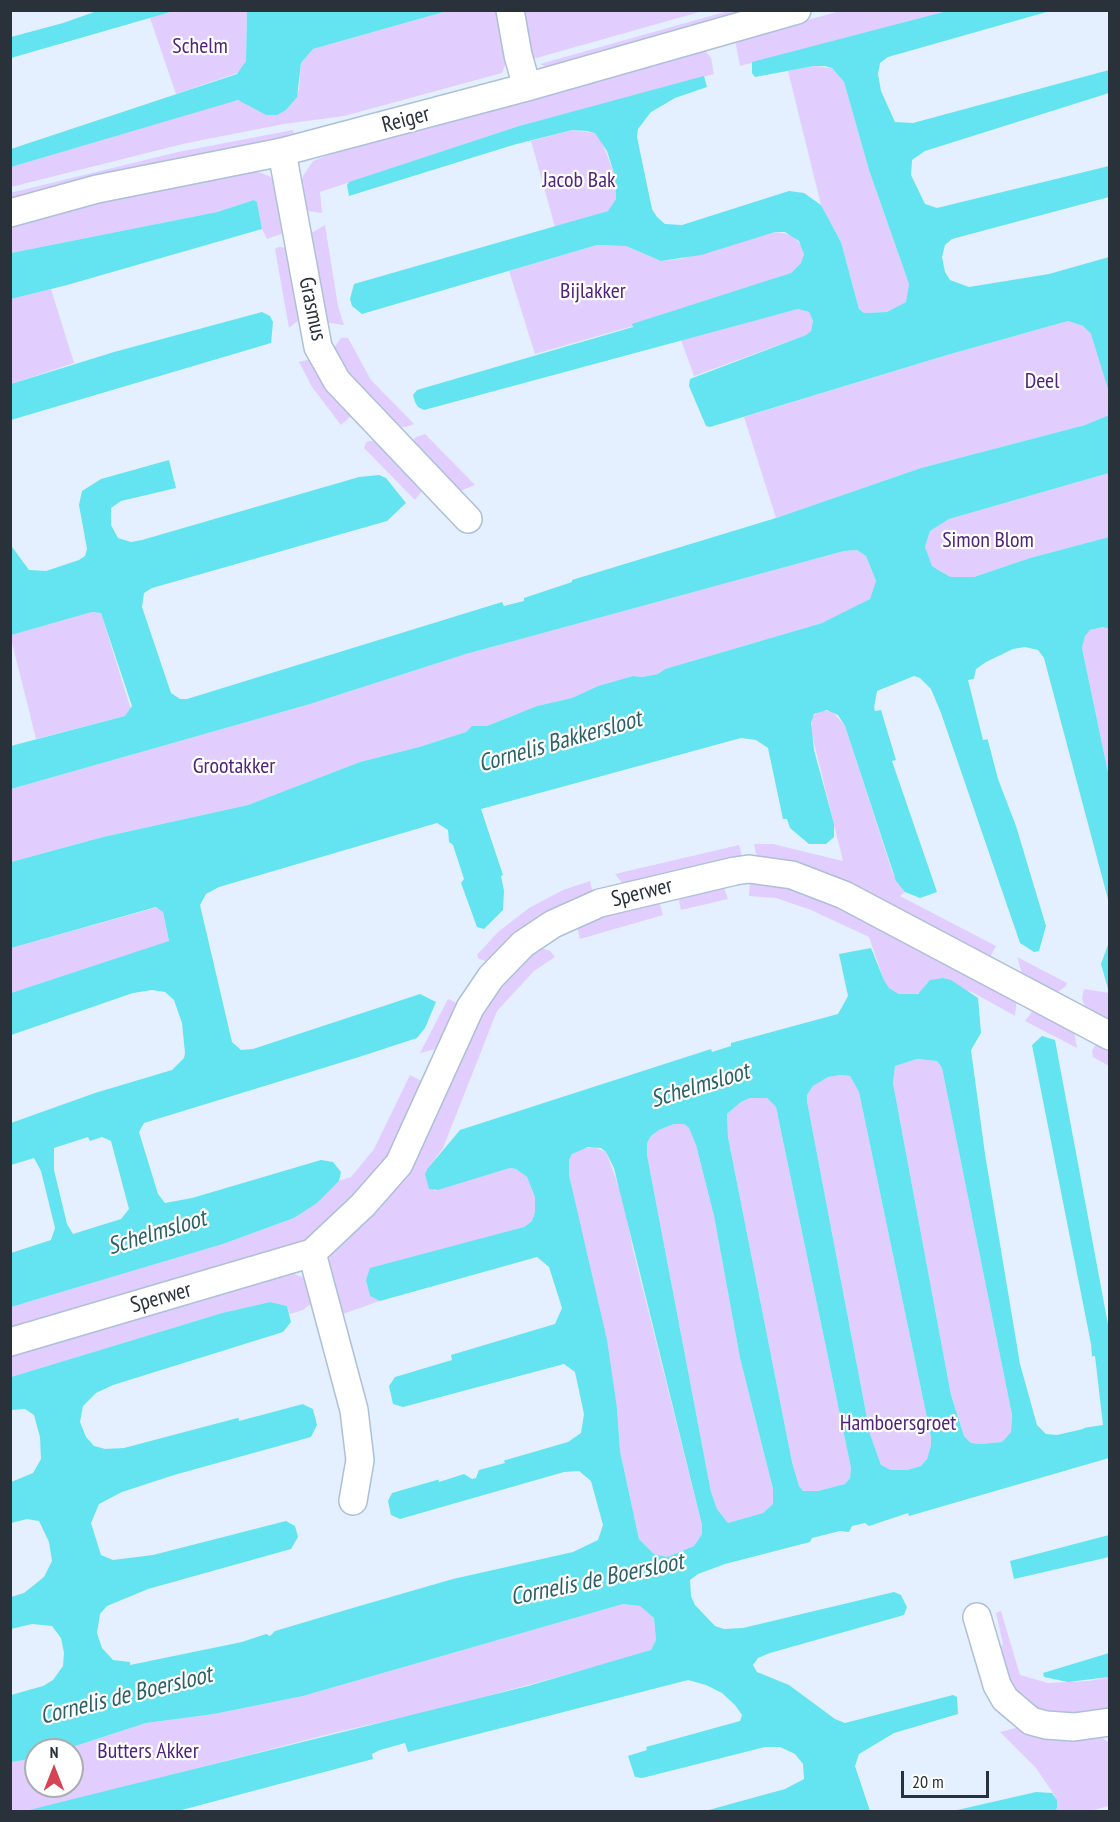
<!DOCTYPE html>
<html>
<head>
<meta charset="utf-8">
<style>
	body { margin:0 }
	#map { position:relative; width:1120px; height:1822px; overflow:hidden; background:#e4f0ff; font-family:"PT Sans Narrow",sans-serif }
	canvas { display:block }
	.frame { position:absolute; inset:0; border:12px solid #29313a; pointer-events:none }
	.north { position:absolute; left:24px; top:1738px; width:60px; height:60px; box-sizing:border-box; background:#fff; border:2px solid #a9adb0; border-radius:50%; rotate:0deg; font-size:16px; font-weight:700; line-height:24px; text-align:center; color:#29313a }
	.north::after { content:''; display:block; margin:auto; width:21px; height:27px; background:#d54454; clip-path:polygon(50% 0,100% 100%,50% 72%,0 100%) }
	.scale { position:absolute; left:901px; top:1771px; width:88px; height:27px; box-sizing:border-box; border:3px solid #29313a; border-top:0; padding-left:8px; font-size:18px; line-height:21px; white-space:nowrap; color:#29313a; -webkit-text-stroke:4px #fff; paint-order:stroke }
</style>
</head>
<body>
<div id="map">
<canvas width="1120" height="1822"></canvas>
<div class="frame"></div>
<div class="north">N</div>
<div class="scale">20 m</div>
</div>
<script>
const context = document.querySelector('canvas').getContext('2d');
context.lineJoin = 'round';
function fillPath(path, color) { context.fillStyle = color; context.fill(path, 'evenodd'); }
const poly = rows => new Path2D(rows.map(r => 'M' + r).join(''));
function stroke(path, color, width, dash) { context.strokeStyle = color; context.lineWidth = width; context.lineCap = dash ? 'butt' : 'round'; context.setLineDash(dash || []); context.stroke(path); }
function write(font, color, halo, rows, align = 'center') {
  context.font = font + ' "PT Sans Narrow",sans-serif'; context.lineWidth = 4.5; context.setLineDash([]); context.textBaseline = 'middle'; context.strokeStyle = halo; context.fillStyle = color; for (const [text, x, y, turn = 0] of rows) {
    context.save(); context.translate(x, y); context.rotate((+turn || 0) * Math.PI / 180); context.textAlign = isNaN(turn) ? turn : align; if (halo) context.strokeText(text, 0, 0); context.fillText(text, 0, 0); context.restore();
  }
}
fillPath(poly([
	[644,10,703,11,533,59,517,11],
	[174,11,247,11,246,61,240,72,176,94,150,18],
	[447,11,501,11,508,58,502,73,344,116,284,124,187,143,11,187,11,167,233,101,242,100,266,115,286,110,299,90,301,63,313,49],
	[728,11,761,11,552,70,540,64],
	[840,11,947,11,740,66,735,40],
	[704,49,711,58,714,74,519,126,320,192,322,213,306,211,300,187,303,176,313,161,326,156],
	[814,66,832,68,844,82,869,170,909,284,906,302,887,312,864,313,859,309,841,242,821,205,788,71],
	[293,130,295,139,11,201,10,193,178,152],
	[572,130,595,133,601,139,615,176,616,200,608,211,555,227,531,141],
	[252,170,269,176,276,182,286,231,281,234,267,239,262,229,257,202,254,200,217,212,11,253,11,224,84,205],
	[325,225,338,306,344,325,322,322,308,235],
	[775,232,792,235,802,246,804,254,801,263,791,273,633,326,535,354,509,271,597,245,626,246,661,261,681,259],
	[278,247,288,248,304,316,289,328,275,249],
	[51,289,74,363,11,384,10,299],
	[798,309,809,312,813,321,811,331,806,335,694,376,681,340],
	[1068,321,1083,326,1091,334,1097,348,1109,392,1109,415,1085,425,921,468,776,518,744,417,947,355],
	[341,338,348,338,371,380,414,424,406,427,391,426,367,403,331,352],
	[315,358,352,410,350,417,341,425,312,387,299,362],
	[425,434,475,485,460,491,410,443,416,437],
	[379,439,423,482,422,491,415,500,364,448,366,442],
	[1109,473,1109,537,1030,558,974,577,951,577,932,566,927,558,925,547,930,531,949,519],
	[857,550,866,556,871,569,876,581,873,594,870,599,853,609,822,623,665,669,658,674,642,677,633,676,598,686,572,698,537,706,487,726,472,726,466,732,419,747,360,762,248,805,103,837,11,862,11,789,310,704,466,654,844,551],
	[92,612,101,613,131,710,125,716,36,739,10,635],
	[1103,627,1109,629,1109,777,1082,648,1085,636,1090,630],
	[820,711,832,711,845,726,893,874,905,892,900,896,996,946,987,963,758,863,754,844,773,844,843,861,811,731,812,717],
	[739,845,742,856,735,863,623,884,615,874],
	[750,879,791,883,1017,997,1015,1016,972,992,927,983,921,992,913,995,899,994,889,988,884,980,869,937,811,910,776,898,749,896],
	[590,881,594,898,494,963,479,959,477,955,498,932,529,908,563,890],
	[722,882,728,899,681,910,679,901,683,892],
	[654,899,660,904,663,915,580,939,576,923],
	[158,907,163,912,169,942,11,993,11,948],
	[536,946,550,951,555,957,534,971,497,1011,443,1148,428,1168,434,1191,510,1168,516,1169,527,1177,535,1197,535,1212,532,1221,524,1227,463,1244,366,1280,370,1296,380,1301,340,1315,328,1263,331,1253,495,988],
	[1017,957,1067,983,1066,986,1051,997,1025,983],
	[1084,989,1109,993,1109,1027,1088,1016,1082,998],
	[448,999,455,1002,460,1013,443,1047,420,1053],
	[1036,1006,1073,1025,1077,1048,1025,1021],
	[1099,1039,1109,1045,1109,1066,1093,1057,1092,1051],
	[917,1059,937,1061,942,1068,1012,1415,1011,1432,1002,1442,981,1444,971,1443,964,1436,951,1395,893,1083,895,1066],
	[410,1075,427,1084,389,1161,322,1231,298,1245,11,1334,11,1307,223,1244,294,1218,317,1202,339,1181,351,1177,374,1149],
	[841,1075,850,1076,859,1092,931,1437,931,1445,927,1459,921,1466,907,1470,891,1470,881,1465,870,1434,807,1101,807,1095,813,1086,828,1077],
	[750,1098,767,1098,776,1107,851,1468,850,1478,846,1484,818,1491,803,1491,799,1486,792,1462,728,1137,727,1114,741,1102],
	[674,1124,684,1124,689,1128,696,1145,714,1216,740,1358,773,1489,773,1504,763,1513,728,1523,717,1509,711,1492,647,1155,647,1143,651,1136,659,1130],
	[594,1147,606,1152,623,1198,633,1250,702,1525,702,1534,694,1546,667,1557,654,1554,639,1539,620,1451,617,1408,569,1175,569,1160,572,1154,580,1149],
	[291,1273,305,1278,318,1298,303,1310,290,1314,287,1306,270,1302,222,1313,11,1377,11,1351],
	[623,1604,640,1606,654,1618,656,1640,651,1650,646,1653,432,1711,337,1732,90,1796,25,1811,11,1811,10,1762,36,1758,36,1786,72,1786,72,1750,63,1750,146,1723,214,1714,303,1696],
	[1001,1611,1020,1675,1048,1683,1089,1681,1109,1677,1109,1715,1048,1719,1018,1701,997,1654,1003,1644,996,1613],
	[1023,1726,1100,1736,1108,1742,1109,1806,1090,1811,1054,1811,1057,1808,1055,1796,1036,1768,1000,1732]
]), '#e1cefe');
fillPath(poly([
	[97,11,174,11,11,58,11,37,63,23],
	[247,11,447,11,313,49,301,63,297,97,286,110,277,115,266,115,238,100,11,167,11,149,237,74,246,61],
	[947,11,1050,11,888,57,880,63,878,74,881,91,895,122,913,123,1109,70,1109,93,925,151,912,160,911,175,925,204,937,208,1109,166,1109,197,952,239,945,245,942,257,945,272,950,280,969,287,1049,274,1109,257,1109,392,1091,334,1083,326,1068,321,947,355,710,427,706,426,689,386,690,379,806,335,811,331,813,321,809,312,798,309,424,410,418,407,415,402,413,395,417,390,633,327,632,324,791,273,801,263,804,254,799,241,785,232,775,232,701,255,661,261,626,246,597,245,362,314,352,306,350,299,354,284,608,211,616,199,615,176,607,151,595,133,587,131,572,130,513,145,349,196,347,185,349,182,519,126,704,76,707,87,675,98,651,112,638,129,637,137,652,209,657,217,665,224,682,225,789,191,804,193,821,205,841,242,859,309,864,313,887,312,906,302,909,284,869,170,844,82,832,68,825,66,814,66,755,77,752,73,752,62],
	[254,200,257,202,262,229,67,285,11,299,11,253,217,212],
	[262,312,270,316,273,322,271,343,11,420,11,384,114,352],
	[1109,415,1109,473,949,519,930,531,925,547,932,566,940,571,951,577,974,577,1030,558,1109,537,1109,629,1103,627,1090,630,1085,636,1082,648,1109,777,1109,903,1044,658,1038,650,1025,647,1013,649,986,662,976,669,973,683,998,779,1016,826,1046,926,1039,951,1034,952,1020,943,941,713,931,689,920,678,914,676,877,691,874,708,875,711,881,710,896,760,892,761,937,892,920,898,905,892,896,881,845,726,838,715,827,710,814,714,811,723,814,750,834,824,834,837,826,844,809,844,790,828,787,819,783,819,768,748,756,740,741,738,481,809,503,875,501,876,504,891,503,910,484,929,477,927,461,883,464,879,453,845,449,842,448,830,437,823,219,887,206,894,200,905,232,1042,241,1050,253,1049,420,994,436,1002,425,1028,417,1038,359,1057,144,1123,139,1132,158,1194,165,1203,192,1198,321,1160,333,1162,341,1172,339,1181,317,1203,294,1218,223,1244,11,1307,11,1253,51,1240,55,1228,41,1171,34,1158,11,1165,11,1123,95,1093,172,1070,184,1058,185,1053,182,1023,174,1000,165,992,152,990,133,993,11,1035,11,993,169,941,163,912,156,907,11,948,11,862,103,837,248,805,360,762,419,747,466,732,472,726,487,726,537,706,572,698,598,686,633,676,642,677,658,674,665,669,822,623,870,599,876,581,866,556,857,550,844,551,466,654,310,704,11,789,11,746,125,716,132,706,101,613,92,612,11,635,10,544,29,570,46,571,79,560,85,556,87,549,79,505,82,491,101,479,169,460,176,488,121,501,111,508,111,525,118,538,131,542,142,540,359,477,379,475,386,478,406,503,387,521,152,588,144,593,142,607,171,693,180,699,187,699,502,602,504,606,524,601,524,598,572,582,572,580,776,518,921,468,1085,425],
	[88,1137,90,1141,102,1137,111,1141,129,1209,121,1219,73,1234,67,1224,54,1170,54,1148],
	[1109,942,1109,992,1101,964],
	[871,948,884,980,889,988,899,994,918,994,930,980,943,978,951,980,978,998,981,1033,971,1050,985,1154,1020,1364,1037,1425,1046,1434,1057,1435,1083,1429,1097,1416,1091,1344,1032,1045,1042,1036,1055,1040,1109,1330,1109,1458,909,1516,908,1513,869,1526,865,1523,852,1526,849,1532,840,1531,812,1538,810,1542,725,1564,698,1574,690,1580,691,1596,695,1605,715,1626,724,1629,743,1628,894,1592,901,1595,907,1607,904,1615,770,1653,758,1658,753,1665,757,1672,789,1685,835,1719,845,1723,953,1695,957,1697,958,1714,894,1733,859,1754,855,1766,870,1811,705,1811,785,1789,804,1779,803,1764,795,1754,780,1747,765,1747,642,1778,635,1777,628,1756,647,1750,646,1747,740,1721,742,1715,735,1705,722,1693,706,1685,688,1680,408,1752,405,1743,380,1750,372,1754,373,1759,178,1811,25,1811,528,1686,651,1650,656,1640,654,1618,640,1606,623,1604,303,1696,214,1714,146,1723,63,1750,36,1750,36,1758,11,1762,11,1695,43,1686,53,1680,63,1666,64,1653,61,1638,52,1626,32,1624,11,1629,11,1597,24,1593,44,1577,52,1561,49,1542,39,1521,27,1519,11,1523,11,1482,33,1473,41,1459,40,1437,34,1415,25,1409,11,1410,11,1377,222,1313,270,1302,287,1306,291,1322,283,1332,113,1385,96,1393,83,1406,80,1422,86,1437,94,1446,105,1449,124,1448,298,1402,313,1409,317,1425,311,1437,174,1475,122,1492,99,1504,91,1523,101,1555,113,1560,153,1555,286,1521,295,1526,298,1537,291,1549,148,1589,107,1606,100,1614,97,1633,102,1648,113,1660,130,1662,130,1665,242,1642,266,1634,270,1636,275,1631,356,1607,453,1579,573,1552,598,1540,603,1525,591,1481,579,1471,564,1472,400,1519,391,1515,388,1501,392,1493,568,1442,581,1433,584,1414,575,1372,564,1364,403,1407,393,1404,389,1386,395,1377,452,1360,451,1355,555,1324,562,1308,549,1267,537,1257,380,1301,370,1296,366,1280,370,1268,524,1227,532,1221,535,1212,535,1197,527,1177,516,1169,510,1168,438,1190,429,1189,425,1174,428,1168,460,1130,711,1049,712,1052,731,1046,731,1043,838,1014,848,996,839,954],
	[917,1059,937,1061,942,1068,1012,1415,1011,1432,1002,1442,981,1444,971,1443,964,1436,951,1395,893,1083,895,1066],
	[841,1075,850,1076,859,1092,931,1437,931,1445,927,1459,921,1466,907,1470,891,1470,881,1465,870,1434,807,1101,807,1095,813,1086,828,1077],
	[750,1098,767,1098,776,1107,851,1468,850,1478,845,1484,818,1491,803,1491,799,1486,792,1462,728,1137,727,1114,741,1102],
	[674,1124,684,1124,689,1128,696,1145,714,1216,740,1358,773,1489,773,1504,763,1513,728,1523,717,1509,711,1492,647,1155,647,1143,651,1136,659,1130],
	[588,1147,601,1148,606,1152,614,1168,702,1525,702,1534,694,1546,667,1557,654,1554,639,1539,620,1451,617,1408,607,1340,569,1175,569,1160,572,1154],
	[1109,1535,1109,1557,1014,1579,1010,1561],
	[1109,1653,1109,1677,1068,1682,1044,1677,1043,1673],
	[1036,1792,1052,1793,1057,1800,1057,1808,1054,1812,953,1811]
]), '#63e4f0');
fillPath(poly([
	[974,679,989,739,983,740,968,680],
	[1095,1356,1103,1425,1070,1430,1082,1426,1094,1415,1089,1357],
	[302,1399,303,1404,239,1421,238,1414],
	[503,1458,505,1463,479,1470,476,1478,472,1479,464,1474,439,1482,438,1477]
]), '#e4f0ff');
const minor = poly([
	[510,10,518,55,527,87],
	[282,152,318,347,337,381,468,519],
	[10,213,97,189,282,152,527,87,797,10],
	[312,1253,354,1410,360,1460,353,1501],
	[10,1342,312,1253,363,1205,399,1164,470,1008,491,977,523,944,553,924,600,903,735,871,749,869,792,875,844,895,1110,1036],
	[977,1617,997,1685,1005,1699,1031,1721,1046,1725,1074,1727,1110,1722]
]);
stroke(minor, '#adc0d8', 30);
stroke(minor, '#fff', 27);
write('22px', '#51237c', '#fff', [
	["Schelm",200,47],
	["Jacob Bak",579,181],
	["Bijlakker",593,292],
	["Deel",1042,382],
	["Simon Blom",988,541],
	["Grootakker",234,767],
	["Hamboersgroet",898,1424],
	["Butters Akker",148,1752]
]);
write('22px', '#29313a', '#fff', [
	["Reiger",406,120,-15],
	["Grasmus",312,309,78],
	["Sperwer",642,893,-14],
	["Sperwer",161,1298,-16]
]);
write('italic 24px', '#2b6166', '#fff', [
	["Cornelis Bakkersloot",560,742,-16],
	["Schelmsloot",700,1086,-17],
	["Schelmsloot",157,1233,-17],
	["Cornelis de Boersloot",597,1580,-12],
	["Cornelis de Boersloot",126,1696,-14]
]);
</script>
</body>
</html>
